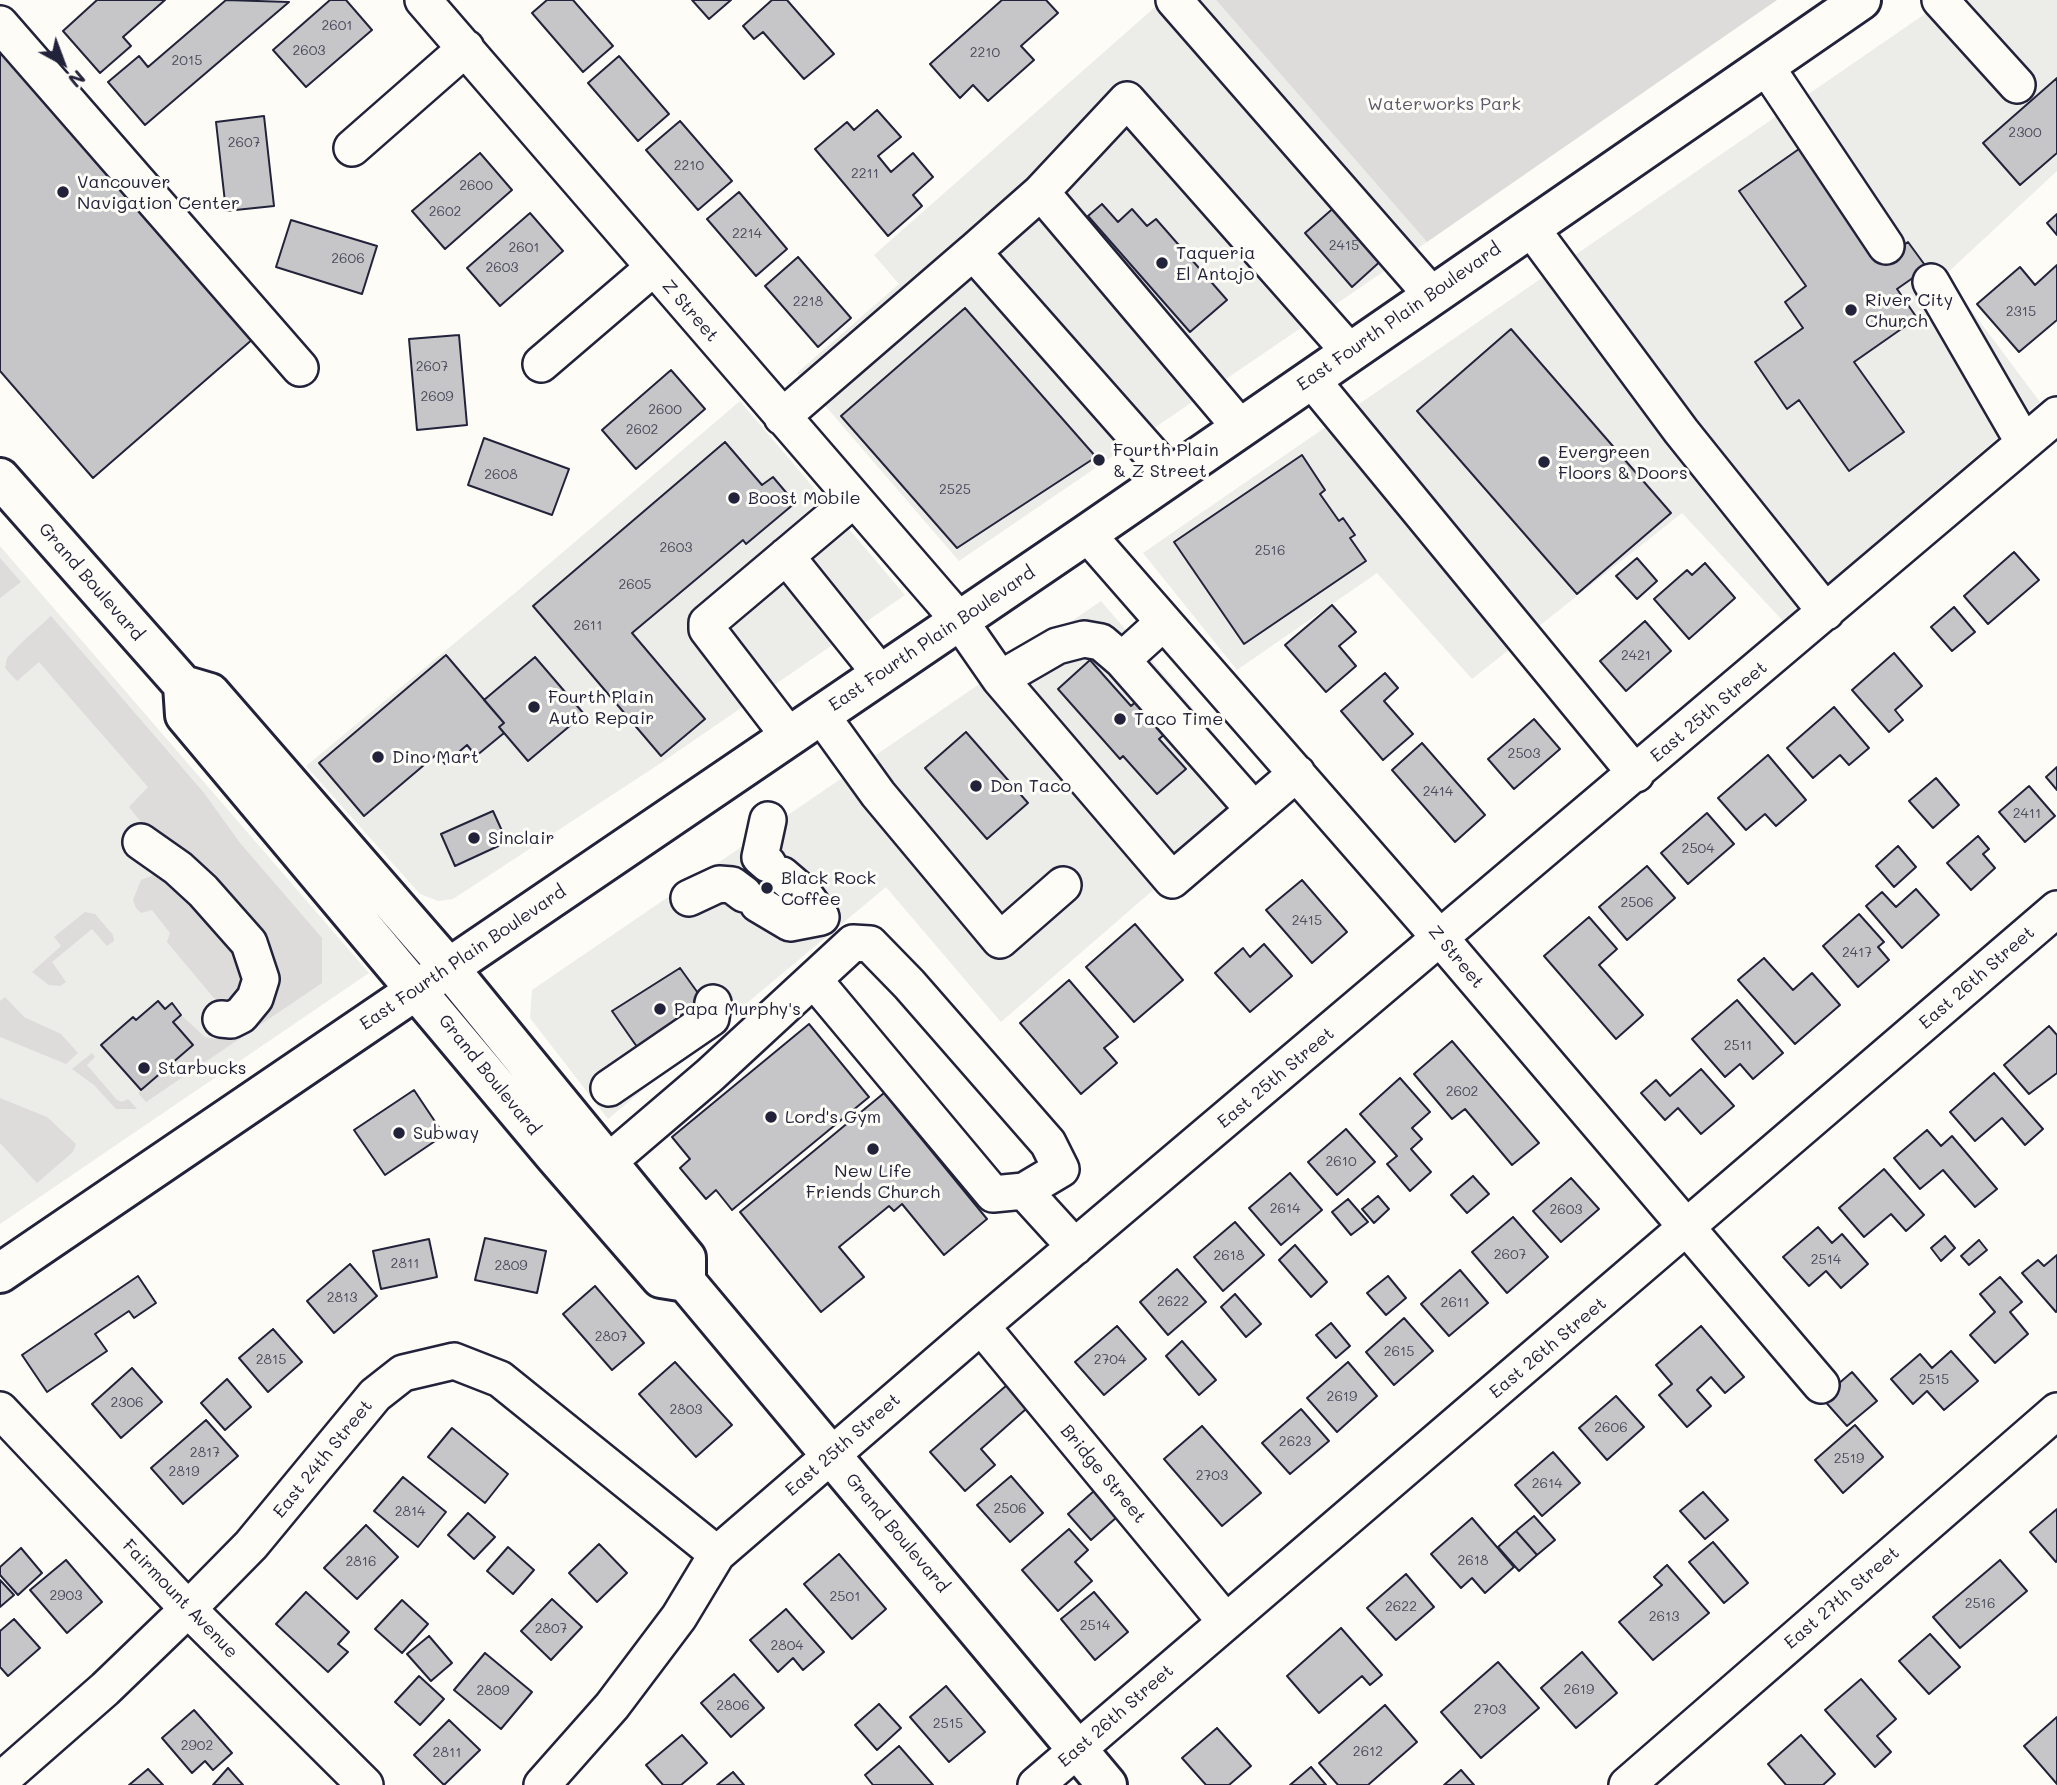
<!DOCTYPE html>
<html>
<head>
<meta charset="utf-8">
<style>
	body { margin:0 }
	#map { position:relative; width:2057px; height:1785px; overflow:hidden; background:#fdfcf7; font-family:Mali,sans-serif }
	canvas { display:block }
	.north { position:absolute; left:28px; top:28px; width:70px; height:70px; -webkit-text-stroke:5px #fdfcf7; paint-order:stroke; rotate:139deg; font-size:19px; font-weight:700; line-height:28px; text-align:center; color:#22223b }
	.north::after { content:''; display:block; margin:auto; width:24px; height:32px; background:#22223b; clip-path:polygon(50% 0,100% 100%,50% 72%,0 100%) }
</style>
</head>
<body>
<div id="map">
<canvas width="2057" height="1785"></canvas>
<div class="north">N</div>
</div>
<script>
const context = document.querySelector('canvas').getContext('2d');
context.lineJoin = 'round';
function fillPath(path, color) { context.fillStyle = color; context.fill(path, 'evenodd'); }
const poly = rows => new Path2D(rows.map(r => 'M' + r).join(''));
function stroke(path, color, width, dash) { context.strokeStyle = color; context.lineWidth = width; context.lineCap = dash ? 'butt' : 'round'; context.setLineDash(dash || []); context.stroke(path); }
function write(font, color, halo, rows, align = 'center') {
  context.font = font + ' Mali,sans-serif'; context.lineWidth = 6; context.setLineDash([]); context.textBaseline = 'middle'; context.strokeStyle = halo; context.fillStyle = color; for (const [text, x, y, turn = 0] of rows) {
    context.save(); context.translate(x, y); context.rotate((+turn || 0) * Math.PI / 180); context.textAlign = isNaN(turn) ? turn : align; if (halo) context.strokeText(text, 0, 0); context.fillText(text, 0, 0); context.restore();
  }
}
fillPath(poly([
	[1163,0,1216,0,1427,242,959,561,797,373,899,284,874,255],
	[1945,0,2057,0,2057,171,1945,275,2040,402,1783,621,1682,513,1472,679,1377,573,1237,670,1143,553],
	[740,401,905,595,661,763,453,899,438,901,420,894,306,766,515,593],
	[0,546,369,973,0,1224],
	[1101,601,1265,793,1001,1022,886,887,608,1119,530,1018,532,990]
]), '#ecece9');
fillPath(poly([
	[1216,0,1777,0,1427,242],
	[0,558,21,582,0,598],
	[51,616,204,793,240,843,322,938,322,983,146,1102,138,1093,193,1045,173,1023,181,1015,205,1037,216,1039,226,1035,271,985,129,807,148,787,39,662,17,681,5,668,7,658,19,645],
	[158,873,171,874,243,952,244,994,224,1005,213,997,167,942,170,933,152,910,141,913,136,908,133,900,141,880],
	[85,912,95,914,113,935,114,941,107,946,92,929,52,962,66,982,60,986,49,985,32,972,61,946,54,937],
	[5,997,24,1017,61,1034,78,1053,66,1064,0,1037,0,1001],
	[92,1053,95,1057,87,1065,117,1100,122,1102,128,1099,137,1109,116,1109,94,1085,72,1069],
	[0,1098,47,1117,76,1144,73,1152,37,1183,0,1143]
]), '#dddcdb');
const building = poly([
	[97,0,165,0,123,37,131,46,100,73,63,31,97,0],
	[226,0,289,2,145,125,108,82,139,56,148,67,226,0],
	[330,0,346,0,372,30,306,87,273,50,330,0],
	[547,0,573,0,613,46,583,72,532,13,547,0],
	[692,0,731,0,709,19,692,0],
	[772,0,787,0,834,54,804,79,763,32,754,39,743,26,772,0],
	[1002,0,1046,0,1058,13,1021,46,1034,60,988,101,973,85,960,98,930,64,1002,0],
	[0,46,254,338,93,478,0,371,0,46],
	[619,56,669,114,638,141,588,83,619,56],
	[2057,78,2057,153,2020,185,1983,143,2057,78],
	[877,110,901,137,878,156,891,172,913,153,933,177,913,195,922,206,888,236,815,149,847,122,854,130,877,110],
	[264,116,274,206,226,211,216,122,264,116],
	[680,121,732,181,698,210,646,150,680,121],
	[1799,149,1879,263,1908,242,1927,268,1897,289,1917,318,1854,362,1904,432,1849,471,1799,400,1787,409,1755,362,1803,328,1785,302,1806,286,1739,191,1799,149],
	[480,153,512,190,445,249,412,211,480,153],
	[739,192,787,249,756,276,707,219,739,192],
	[1102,204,1118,222,1132,209,1147,226,1156,219,1227,300,1190,332,1088,216,1102,204],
	[1337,205,1384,258,1352,287,1305,233,1337,205],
	[530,213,563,251,500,306,467,268,530,213],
	[2057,214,2057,235,2047,223,2057,214],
	[291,220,377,246,362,294,276,267,291,220],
	[798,257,851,318,818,347,765,286,798,257],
	[2057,265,2057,320,2019,352,1977,304,2020,267,2035,285,2057,265],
	[965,308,1096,457,957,548,841,416,965,308],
	[1511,329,1671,513,1577,594,1417,411,1511,329],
	[459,335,467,425,417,430,409,339,459,335],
	[671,370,705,409,636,469,602,430,671,370],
	[484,438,569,469,552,515,468,485,484,438],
	[725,442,762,485,773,477,795,503,746,544,743,540,632,633,705,719,661,756,533,606,725,442],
	[1302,455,1325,490,1320,494,1339,521,1343,518,1355,535,1350,538,1366,561,1244,644,1174,542,1302,455],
	[2014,552,2039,580,1988,624,1964,596,2014,552],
	[1637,558,1657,581,1637,599,1616,576,1637,558],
	[1705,563,1735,598,1689,639,1654,599,1687,570,1692,575,1705,563],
	[1332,605,1356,632,1339,646,1356,666,1326,692,1285,645,1332,605],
	[1954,607,1975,632,1952,651,1931,627,1954,607],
	[1645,621,1671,651,1626,691,1600,661,1645,621],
	[1894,653,1922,686,1895,710,1903,720,1889,732,1852,690,1894,653],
	[446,655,504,723,499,727,504,733,476,756,467,745,445,764,437,754,364,816,319,763,446,655],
	[535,657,584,714,528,761,499,727,504,723,484,700,535,657],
	[1090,660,1131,706,1138,700,1167,732,1159,739,1186,769,1157,794,1123,756,1120,759,1058,689,1090,660],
	[1385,673,1398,688,1384,701,1413,734,1383,760,1341,711,1385,673],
	[1834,707,1869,748,1849,765,1840,755,1813,778,1787,748,1834,707],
	[1534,719,1560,749,1514,789,1488,759,1534,719],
	[966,732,1028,803,987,839,925,768,966,732],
	[1422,743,1485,815,1455,842,1392,770,1422,743],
	[1768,755,1806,800,1776,826,1765,814,1746,830,1718,798,1768,755],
	[2057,767,2057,790,2046,777,2057,767],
	[1936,778,1959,805,1933,828,1909,801,1936,778],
	[2029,786,2055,816,2025,842,1999,812,2029,786],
	[493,811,507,842,455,866,441,834,493,811],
	[1707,813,1734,844,1688,884,1661,853,1707,813],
	[1978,836,1989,849,1983,854,1995,868,1971,890,1947,863,1978,836],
	[1898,846,1916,867,1894,887,1876,866,1898,846],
	[1647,866,1675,898,1627,940,1599,907,1647,866],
	[1302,880,1347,932,1312,963,1266,910,1302,880],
	[1916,889,1939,915,1902,948,1866,906,1882,892,1896,907,1916,889],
	[1859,914,1884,942,1878,947,1889,960,1858,987,1823,946,1859,914],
	[1589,917,1617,949,1599,965,1643,1015,1616,1039,1544,956,1589,917],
	[1135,924,1183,980,1134,1022,1086,967,1135,924],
	[1264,944,1292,976,1250,1012,1215,973,1243,948,1250,957,1264,944],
	[1764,958,1793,990,1812,973,1840,1005,1795,1044,1738,980,1764,958],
	[680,968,708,1007,642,1054,612,1011,680,968],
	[1069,980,1118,1037,1104,1048,1117,1063,1081,1094,1020,1023,1069,980],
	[1737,1000,1783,1053,1753,1079,1740,1064,1725,1077,1692,1039,1737,1000],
	[158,1001,165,1009,172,1003,181,1015,173,1022,193,1045,141,1090,101,1045,133,1017,136,1020,158,1001],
	[809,1024,869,1097,732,1210,716,1190,706,1199,680,1168,690,1159,672,1137,809,1024],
	[2049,1026,2057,1035,2057,1073,2029,1094,2004,1065,2049,1026],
	[1452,1041,1539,1143,1512,1165,1465,1109,1452,1119,1414,1074,1452,1041],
	[1701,1069,1734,1106,1701,1134,1678,1108,1665,1120,1641,1093,1656,1080,1670,1096,1701,1069],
	[1994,1073,2043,1129,2025,1145,2002,1118,1975,1141,1950,1112,1994,1073],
	[1400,1078,1430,1112,1412,1128,1422,1139,1411,1149,1431,1172,1410,1191,1387,1164,1397,1156,1360,1114,1400,1078],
	[414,1090,444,1135,385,1175,354,1130,414,1090],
	[884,1093,987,1219,944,1255,902,1204,894,1211,889,1206,839,1247,864,1277,821,1312,740,1212,884,1093],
	[1346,1129,1375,1162,1337,1195,1308,1162,1346,1129],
	[1927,1130,1941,1146,1952,1136,1997,1189,1975,1207,1943,1170,1920,1189,1894,1158,1927,1130],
	[1884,1169,1924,1215,1906,1231,1891,1214,1864,1237,1839,1208,1884,1169],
	[1290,1173,1322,1210,1281,1245,1249,1208,1290,1173],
	[1473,1176,1489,1194,1467,1213,1451,1195,1473,1176],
	[1571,1178,1599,1209,1561,1242,1533,1211,1571,1178],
	[1378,1196,1389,1209,1374,1223,1362,1209,1378,1196],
	[1348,1199,1368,1222,1351,1235,1332,1212,1348,1199],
	[1513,1217,1548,1257,1507,1293,1472,1252,1513,1217],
	[1235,1222,1264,1255,1223,1291,1194,1257,1235,1222],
	[1818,1227,1832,1243,1842,1234,1868,1264,1841,1288,1826,1271,1809,1286,1783,1257,1818,1227],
	[1945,1236,1955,1248,1941,1261,1931,1248,1945,1236],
	[485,1238,546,1251,537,1293,475,1280,485,1238],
	[429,1239,437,1277,381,1289,373,1251,429,1239],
	[1979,1240,1987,1250,1969,1265,1961,1256,1979,1240],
	[1295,1245,1327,1282,1311,1297,1279,1260,1295,1245],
	[2057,1255,2057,1311,2056,1312,2022,1273,2038,1260,2044,1266,2057,1255],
	[350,1264,377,1296,334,1333,307,1301,350,1264],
	[1177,1269,1206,1302,1168,1335,1140,1302,1177,1269],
	[1460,1270,1488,1303,1449,1336,1421,1304,1460,1270],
	[138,1276,156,1303,134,1318,129,1311,95,1334,107,1351,47,1392,22,1355,138,1276],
	[1388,1276,1406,1298,1386,1315,1367,1293,1388,1276],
	[2000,1277,2022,1302,2010,1312,2028,1334,1995,1363,1970,1335,1995,1312,1980,1294,2000,1277],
	[595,1286,644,1343,612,1370,563,1314,595,1286],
	[1235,1294,1261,1324,1246,1337,1221,1307,1235,1294],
	[1404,1318,1433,1351,1394,1385,1366,1352,1404,1318],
	[1331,1323,1350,1346,1336,1358,1316,1335,1331,1323],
	[1117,1326,1146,1359,1104,1395,1075,1362,1117,1326],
	[1701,1326,1744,1377,1725,1393,1711,1377,1697,1390,1711,1406,1687,1427,1659,1395,1672,1384,1656,1365,1701,1326],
	[273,1329,302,1362,268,1392,239,1358,273,1329],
	[1182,1341,1216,1380,1199,1395,1166,1356,1182,1341],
	[1951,1351,1978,1381,1944,1410,1927,1391,1913,1404,1891,1379,1920,1354,1932,1368,1951,1351],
	[675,1362,732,1425,696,1457,639,1394,675,1362],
	[1348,1362,1377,1396,1337,1432,1307,1398,1348,1362],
	[132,1368,162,1402,121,1438,92,1404,132,1368],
	[1852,1372,1877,1401,1847,1426,1822,1398,1852,1372],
	[1015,1378,1035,1401,981,1449,995,1465,965,1491,930,1452,1015,1378],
	[227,1379,251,1407,225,1430,201,1403,227,1379],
	[1616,1396,1644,1427,1607,1460,1579,1428,1616,1396],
	[1301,1409,1329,1441,1290,1474,1262,1443,1301,1409],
	[206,1420,238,1456,183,1504,151,1468,206,1420],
	[1855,1425,1883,1457,1843,1493,1815,1460,1855,1425],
	[1202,1426,1261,1493,1222,1526,1164,1459,1202,1426],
	[452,1428,508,1474,485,1503,428,1457,452,1428],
	[1553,1452,1580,1483,1542,1516,1515,1485,1553,1452],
	[1011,1476,1043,1513,1010,1542,977,1505,1011,1476],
	[403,1477,446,1512,418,1547,374,1511,403,1477],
	[1094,1491,1117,1517,1091,1540,1068,1514,1094,1491],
	[1703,1492,1728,1520,1705,1539,1680,1511,1703,1492],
	[2057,1509,2057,1561,2056,1562,2030,1532,2057,1509],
	[468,1513,495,1537,474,1559,448,1535,468,1513],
	[1534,1516,1555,1540,1537,1555,1516,1531,1534,1516],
	[1472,1518,1514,1567,1485,1593,1472,1578,1461,1588,1431,1554,1472,1518],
	[366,1525,398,1557,357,1599,324,1568,366,1525],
	[1069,1529,1088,1550,1075,1562,1092,1581,1058,1611,1022,1570,1069,1529],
	[1516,1531,1537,1555,1519,1571,1498,1547,1516,1531],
	[1713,1542,1748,1583,1724,1603,1689,1562,1713,1542],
	[599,1544,627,1573,597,1602,569,1573,599,1544],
	[508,1547,534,1570,513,1594,487,1571,508,1547],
	[21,1548,42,1573,18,1595,0,1575,0,1567,21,1548],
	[839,1554,886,1609,852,1639,804,1584,839,1554],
	[66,1560,102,1602,67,1633,30,1590,66,1560],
	[2000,1560,2027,1591,1960,1648,1933,1617,2000,1560],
	[1667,1565,1709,1613,1653,1660,1619,1622,1662,1585,1654,1577,1667,1565],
	[1406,1574,1434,1607,1396,1640,1367,1608,1406,1574],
	[0,1580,14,1595,0,1607,0,1580],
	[306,1592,349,1632,338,1644,348,1652,328,1672,276,1624,306,1592],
	[1094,1592,1128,1632,1095,1660,1061,1619,1094,1592],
	[552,1599,582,1627,551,1660,521,1631,552,1599],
	[402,1600,428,1624,402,1653,375,1629,402,1600],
	[786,1609,824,1652,803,1670,793,1658,778,1672,750,1640,786,1609],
	[14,1619,40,1648,8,1676,0,1667,0,1631,14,1619],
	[1341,1628,1382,1675,1370,1685,1362,1676,1319,1713,1287,1676,1341,1628],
	[1930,1634,1960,1667,1929,1694,1899,1661,1930,1634],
	[429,1636,452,1663,431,1681,407,1654,429,1636],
	[1582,1652,1617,1693,1576,1728,1541,1688,1582,1652],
	[485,1653,532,1692,501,1729,454,1690,485,1653],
	[1498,1662,1539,1708,1481,1758,1441,1712,1498,1662],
	[734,1674,764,1708,731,1737,701,1703,734,1674],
	[419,1676,444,1699,420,1725,395,1702,419,1676],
	[1861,1679,1896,1719,1877,1736,1891,1752,1875,1767,1825,1710,1861,1679],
	[946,1686,985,1732,949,1762,910,1717,946,1686],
	[879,1704,901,1728,877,1750,855,1725,879,1704],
	[1385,1705,1417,1742,1368,1785,1338,1785,1319,1763,1385,1705],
	[194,1710,232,1753,213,1770,205,1761,192,1773,162,1738,194,1710],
	[2057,1717,2057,1784,2024,1746,2057,1717],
	[449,1720,480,1750,444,1785,414,1755,449,1720],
	[1217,1728,1251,1766,1229,1785,1206,1785,1182,1758,1217,1728],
	[682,1735,707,1763,681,1785,663,1785,646,1765,682,1735],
	[1801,1735,1835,1774,1823,1785,1786,1785,1768,1764,1801,1735],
	[899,1746,933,1785,873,1785,865,1775,899,1746],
	[1311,1767,1326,1785,1290,1785,1311,1767],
	[228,1768,243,1785,213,1785,228,1768],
	[148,1769,163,1785,129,1785,148,1769],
	[1461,1770,1474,1785,1444,1785,1461,1770],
	[733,1772,744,1785,717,1785,733,1772]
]);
fillPath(building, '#c6c6c8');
stroke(building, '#22223b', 2);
const minor = poly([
	[423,0,959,620,1000,679,1172,880,1297,773],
	[1174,0,1431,294],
	[1940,0,2017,85],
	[0,24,300,368],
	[1765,65,1886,246],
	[352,148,466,48],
	[1041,192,1127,100,1349,351],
	[1530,227,1681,431,1826,612],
	[973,252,1041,192,1240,427],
	[1931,282,2024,443],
	[541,364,652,269],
	[1311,379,1636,774],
	[782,417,973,252,1170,475],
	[1087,534,1441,939,1821,1385],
	[786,556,880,673],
	[1122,660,1164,622],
	[1000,679,1057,646,1084,639,1101,642,1122,660,1254,810],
	[821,715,878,794,1000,940,1063,885],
	[789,736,707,629,707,623,854,499],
	[141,842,178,868,203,891,249,943,261,979,255,998,241,1015,231,1020,221,1019],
	[768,864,760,857,768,820],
	[689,898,719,884,732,885,744,894],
	[758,904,790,923,821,917,803,893,782,875],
	[609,1088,711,1018,713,1003],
	[607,1163,710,1075,853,943,870,944,909,984,1048,1143,1061,1169,1024,1191,993,1194,814,980],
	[1024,1191,1075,1247],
	[981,1326,1226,1622],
	[0,1410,188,1609,365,1785],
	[0,1781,105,1689,188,1609,251,1545,375,1395,403,1373,454,1361,500,1379,717,1554],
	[542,1785,612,1706,679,1617,717,1554,981,1326,2057,415],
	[1036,1785,2057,909],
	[1627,1785,2057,1411]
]);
const major = poly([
	[0,478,183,685,210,693,449,968,686,1258,686,1282,1107,1785],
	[183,685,185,715,555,1156,661,1278,686,1282],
	[0,1273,1087,534,1861,0]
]);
stroke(minor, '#22223b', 40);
stroke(major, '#22223b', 44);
stroke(minor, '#fdfcf7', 35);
stroke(major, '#fdfcf7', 38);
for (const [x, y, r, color] of [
	[63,192,7,"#22223b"],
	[1162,263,7,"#22223b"],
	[1851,310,7,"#22223b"],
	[1099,460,7,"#22223b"],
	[1544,462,7,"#22223b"],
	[734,498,7,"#22223b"],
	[534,707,7,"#22223b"],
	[1120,719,7,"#22223b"],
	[378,757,7,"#22223b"],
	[976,786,7,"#22223b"],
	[474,838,7,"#22223b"],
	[767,888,7,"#22223b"],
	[660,1009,7,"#22223b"],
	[144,1068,7,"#22223b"],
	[771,1117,7,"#22223b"],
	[399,1133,7,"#22223b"],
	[873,1149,7,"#22223b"]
]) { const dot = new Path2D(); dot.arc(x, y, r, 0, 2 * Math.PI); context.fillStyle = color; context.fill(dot); stroke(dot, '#fdfcf7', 2.5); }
write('14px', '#4b4b5e', null, [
	["2601",337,26],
	["2603",309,51],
	["2210",985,53],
	["2015",187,61],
	["2300",2025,133],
	["2607",244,143],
	["2210",689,166],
	["2211",865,174],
	["2600",476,186],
	["2602",445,212],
	["2214",747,234],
	["2415",1344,246],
	["2601",524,248],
	["2606",348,259],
	["2603",502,268],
	["2218",808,302],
	["2315",2021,312],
	["2607",432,367],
	["2609",437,397],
	["2600",665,410],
	["2602",642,430],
	["2608",501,475],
	["2525",955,490],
	["2603",676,548],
	["2516",1270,551],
	["2605",635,585],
	["2611",588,626],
	["2421",1636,656],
	["2503",1524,754],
	["2414",1438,792],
	["2411",2027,814],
	["2504",1698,849],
	["2506",1637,903],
	["2415",1307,921],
	["2417",1857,953],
	["2511",1738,1046],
	["2602",1462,1092],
	["2610",1341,1162],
	["2614",1285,1209],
	["2603",1566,1210],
	["2607",1510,1255],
	["2618",1229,1256],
	["2514",1826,1260],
	["2811",405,1264],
	["2809",511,1266],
	["2813",342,1298],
	["2622",1173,1302],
	["2611",1455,1303],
	["2807",611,1337],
	["2615",1399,1352],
	["2815",271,1360],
	["2704",1110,1360],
	["2515",1934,1380],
	["2619",1342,1397],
	["2306",127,1403],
	["2803",686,1410],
	["2606",1611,1428],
	["2623",1295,1442],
	["2817",205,1453],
	["2519",1849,1459],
	["2819",184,1472],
	["2703",1212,1476],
	["2614",1547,1484],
	["2506",1010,1509],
	["2814",410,1512],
	["2618",1473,1561],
	["2816",361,1562],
	["2903",66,1596],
	["2501",845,1597],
	["2516",1980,1604],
	["2622",1401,1607],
	["2613",1664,1617],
	["2514",1095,1626],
	["2807",551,1629],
	["2804",787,1646],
	["2619",1579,1690],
	["2809",493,1691],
	["2806",733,1706],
	["2703",1490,1710],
	["2515",948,1724],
	["2902",197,1746],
	["2612",1368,1752],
	["2811",447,1753]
]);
write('18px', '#5a5a6b', '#fdfcf7', [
	["Waterworks Park",1444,104]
]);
write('18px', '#22223b', '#fdfcf7', [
	["Vancouver",77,182],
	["Navigation Center",77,203],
	["Taqueria",1176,253],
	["El Antojo",1176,274],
	["River City",1865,300],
	["Church",1865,321],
	["Fourth Plain",1113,450],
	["& Z Street",1113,471],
	["Evergreen",1558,452],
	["Floors & Doors",1558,473],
	["Boost Mobile",748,498],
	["Fourth Plain",548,697],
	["Auto Repair",548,718],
	["Taco Time",1134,719],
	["Dino Mart",392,757],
	["Don Taco",990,786],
	["Sinclair",488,838],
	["Black Rock",781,878],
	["Coffee",781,899],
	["Papa Murphy's",674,1009],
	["Starbucks",158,1068],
	["Lord's Gym",785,1117],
	["Subway",413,1133],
	["New Life",873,1171,"center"],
	["Friends Church",873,1192,"center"]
], 'left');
write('18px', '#22223b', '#fdfcf7', [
	["Z Street",690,311,49],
	["East Fourth Plain Boulevard",1399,317,-35],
	["Grand Boulevard",91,582,49],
	["East Fourth Plain Boulevard",932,639,-34],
	["East 25th Street",1709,712,-40],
	["Z Street",1456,957,50],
	["East Fourth Plain Boulevard",463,958,-34],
	["East 26th Street",1977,978,-41],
	["Grand Boulevard",489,1075,51],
	["East 25th Street",1276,1078,-40],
	["East 26th Street",1548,1348,-40],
	["East 25th Street",843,1445,-41],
	["East 24th Street",323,1459,-51],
	["Bridge Street",1103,1474,50],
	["Grand Boulevard",897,1533,50],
	["East 27th Street",1842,1598,-41],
	["Fairmount Avenue",180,1599,46],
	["East 26th Street",1116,1716,-41]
]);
</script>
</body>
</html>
